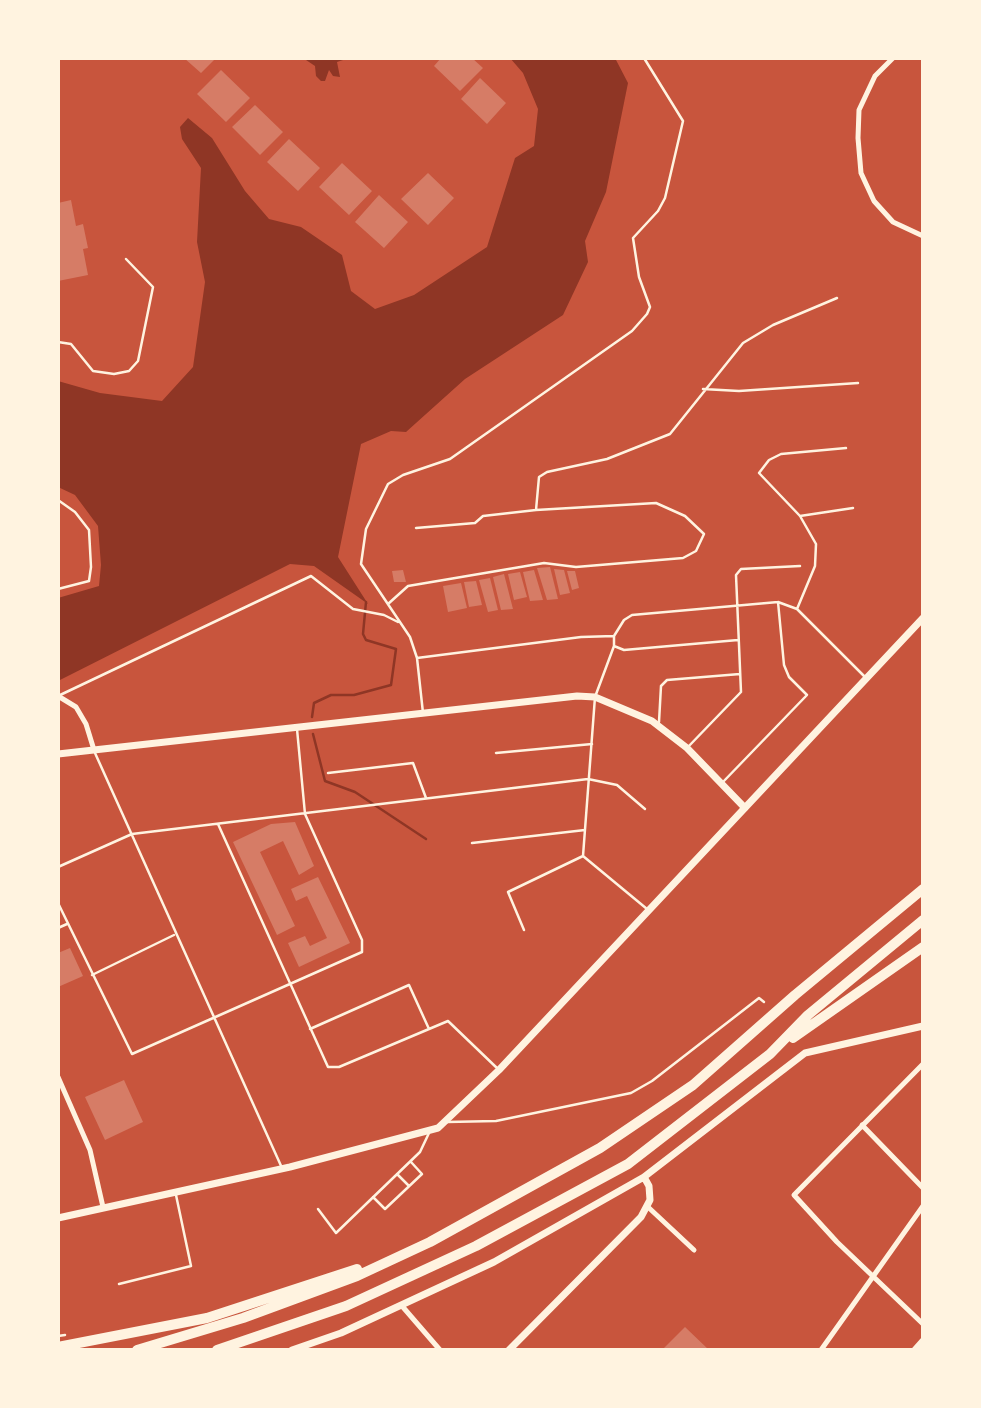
<!DOCTYPE html>
<html>
<head>
<meta charset="utf-8">
<style>
	body { margin:0 }
	#map { position:relative; width:981px; height:1408px; overflow:hidden; background:#c8553d; font-family:"Varela Round",sans-serif }
	canvas { display:block }
	.frame { position:absolute; inset:0; border:60px solid #fff3e0; pointer-events:none }
</style>
</head>
<body>
<div id="map">
<canvas width="981" height="1408"></canvas>
<div class="frame"></div>
</div>
<script>
const context = document.querySelector('canvas').getContext('2d');
context.lineJoin = 'round';
function fillPath(path, color) { context.fillStyle = color; context.fill(path, 'evenodd'); }
const poly = rows => new Path2D(rows.map(r => 'M' + r).join(''));
function stroke(path, color, width, dash) { context.strokeStyle = color; context.lineWidth = width; context.lineCap = dash ? 'butt' : 'round'; context.setLineDash(dash || []); context.stroke(path); }
fillPath(poly([
	[303,58,349,58,337,62,340,77,333,76,329,70,325,81,321,81,316,76,315,66],
	[510,58,615,58,628,83,606,192,585,241,588,262,563,315,465,379,406,432,391,431,361,444,338,557,368,604,314,566,290,564,58,681,58,598,99,586,101,565,98,526,75,495,58,487,58,381,100,393,162,401,193,367,205,282,197,242,201,168,182,139,180,127,188,118,212,138,245,191,269,219,301,227,342,255,351,291,375,309,414,295,487,247,515,158,534,146,538,109,523,73]
]), '#8f3625');
stroke(poly([
	[312,717,314,703,331,695,354,695,391,685,396,649,366,640,363,634,366,602],
	[313,734,325,781,355,792,426,839]
]), '#8f3625', 2.5);
fillPath(poly([
	[184,58,216,58,201,73],
	[441,58,472,58,483,68,460,91,434,66],
	[221,70,250,98,226,122,197,94],
	[480,78,506,103,487,124,461,99],
	[255,105,283,132,260,155,232,127],
	[289,139,320,168,298,191,267,162],
	[342,163,372,191,349,215,319,187],
	[428,173,454,198,428,225,401,199],
	[379,195,408,222,384,248,355,222],
	[71,200,76,226,83,224,88,248,83,249,88,275,58,281,58,203],
	[550,567,558,599,547,600,537,568],
	[554,569,564,570,570,593,560,595],
	[403,570,406,582,394,582,392,571],
	[534,570,543,600,530,601,523,572],
	[567,571,575,571,579,588,572,590],
	[520,572,527,597,514,600,508,574],
	[504,574,513,609,501,610,493,577],
	[490,578,498,610,488,612,479,580],
	[476,581,482,605,469,607,464,582],
	[461,583,467,608,448,612,443,586],
	[295,822,314,866,299,875,283,841,260,852,295,926,277,935,233,842,271,824],
	[318,877,350,943,299,967,288,943,305,936,310,946,327,938,307,896,296,901,291,889],
	[70,948,83,976,58,987,58,953],
	[124,1080,143,1122,105,1140,85,1097],
	[685,1327,709,1350,662,1350]
]), '#d67c66');
stroke(poly([
	[58,342,71,344,93,371,114,374,129,371,138,361,153,287,126,259],
	[703,389,739,391,858,383],
	[846,448,781,454,769,460,759,473,800,516,816,544,815,566,797,609,866,678],
	[58,500,75,512,89,530,91,567,89,581,58,589],
	[800,516,853,508],
	[416,528,475,523,483,516,536,510],
	[388,604,408,586,544,563,576,567,683,558,696,551,704,534,685,516,656,503,536,510,539,477,547,472,607,459,670,434,743,343,773,325,837,298],
	[614,646,624,650,738,640],
	[417,658,581,637,614,636],
	[58,696,311,576,353,609,384,615,398,622],
	[423,713,417,658,410,637,361,564,366,529,388,484,403,475,450,459,632,331,647,314,650,307,639,277,633,238,658,211,665,198,683,121,644,58],
	[659,722,661,686,667,680,740,674],
	[687,748,741,692,736,575,741,569,800,566],
	[95,753,282,1168],
	[496,753,592,744],
	[328,773,413,763,426,798],
	[722,783,807,695,789,677,784,665,778,602],
	[218,824,328,1067,339,1067,448,1021,498,1069],
	[472,843,585,830],
	[583,856,647,909],
	[58,867,132,834,588,779,617,785,645,809],
	[58,903,132,1054,362,952,362,940,305,814,297,729],
	[58,928,67,924],
	[524,930,508,892,583,856,595,697,614,646,614,636,624,620,632,615,778,602,797,609],
	[92,975,174,935],
	[310,1029,409,985,429,1029],
	[447,1122,496,1121,631,1093,652,1081,759,998,764,1002],
	[397,1174,409,1186],
	[373,1197,385,1209,422,1174,411,1162],
	[318,1209,336,1233,420,1152,429,1133],
	[119,1284,191,1266,176,1195],
	[58,1336,65,1335]
]), '#fff3e0', 2.5);
stroke(poly([
	[893,58,875,76,859,110,858,138,861,173,874,201,893,222,923,236],
	[58,696,76,707,86,724,94,750],
	[923,1064,794,1195,837,1242,923,1324],
	[58,1077,90,1150,103,1207],
	[862,1125,923,1188],
	[648,1207,694,1250],
	[402,1306,440,1350],
	[821,1350,923,1206]
]), '#fff3e0', 5);
stroke(poly([
	[58,754,577,696,595,697,652,721,687,748,745,808],
	[58,1218,290,1167,438,1128,499,1070,923,618],
	[292,1350,341,1333,494,1262,644,1177,805,1053,923,1026],
	[509,1350,641,1217,650,1200,649,1186,644,1177],
	[915,1350,923,1341]
]), '#fff3e0', 7);
stroke(poly([
	[793,1038,923,947],
	[58,1347,207,1318,357,1269],
	[137,1350,243,1318,357,1276,430,1242,600,1148,693,1085,795,995,923,889],
	[217,1350,346,1306,476,1246,628,1164,770,1054,808,1015,923,920]
]), '#fff3e0', 10);
</script>
</body>
</html>
